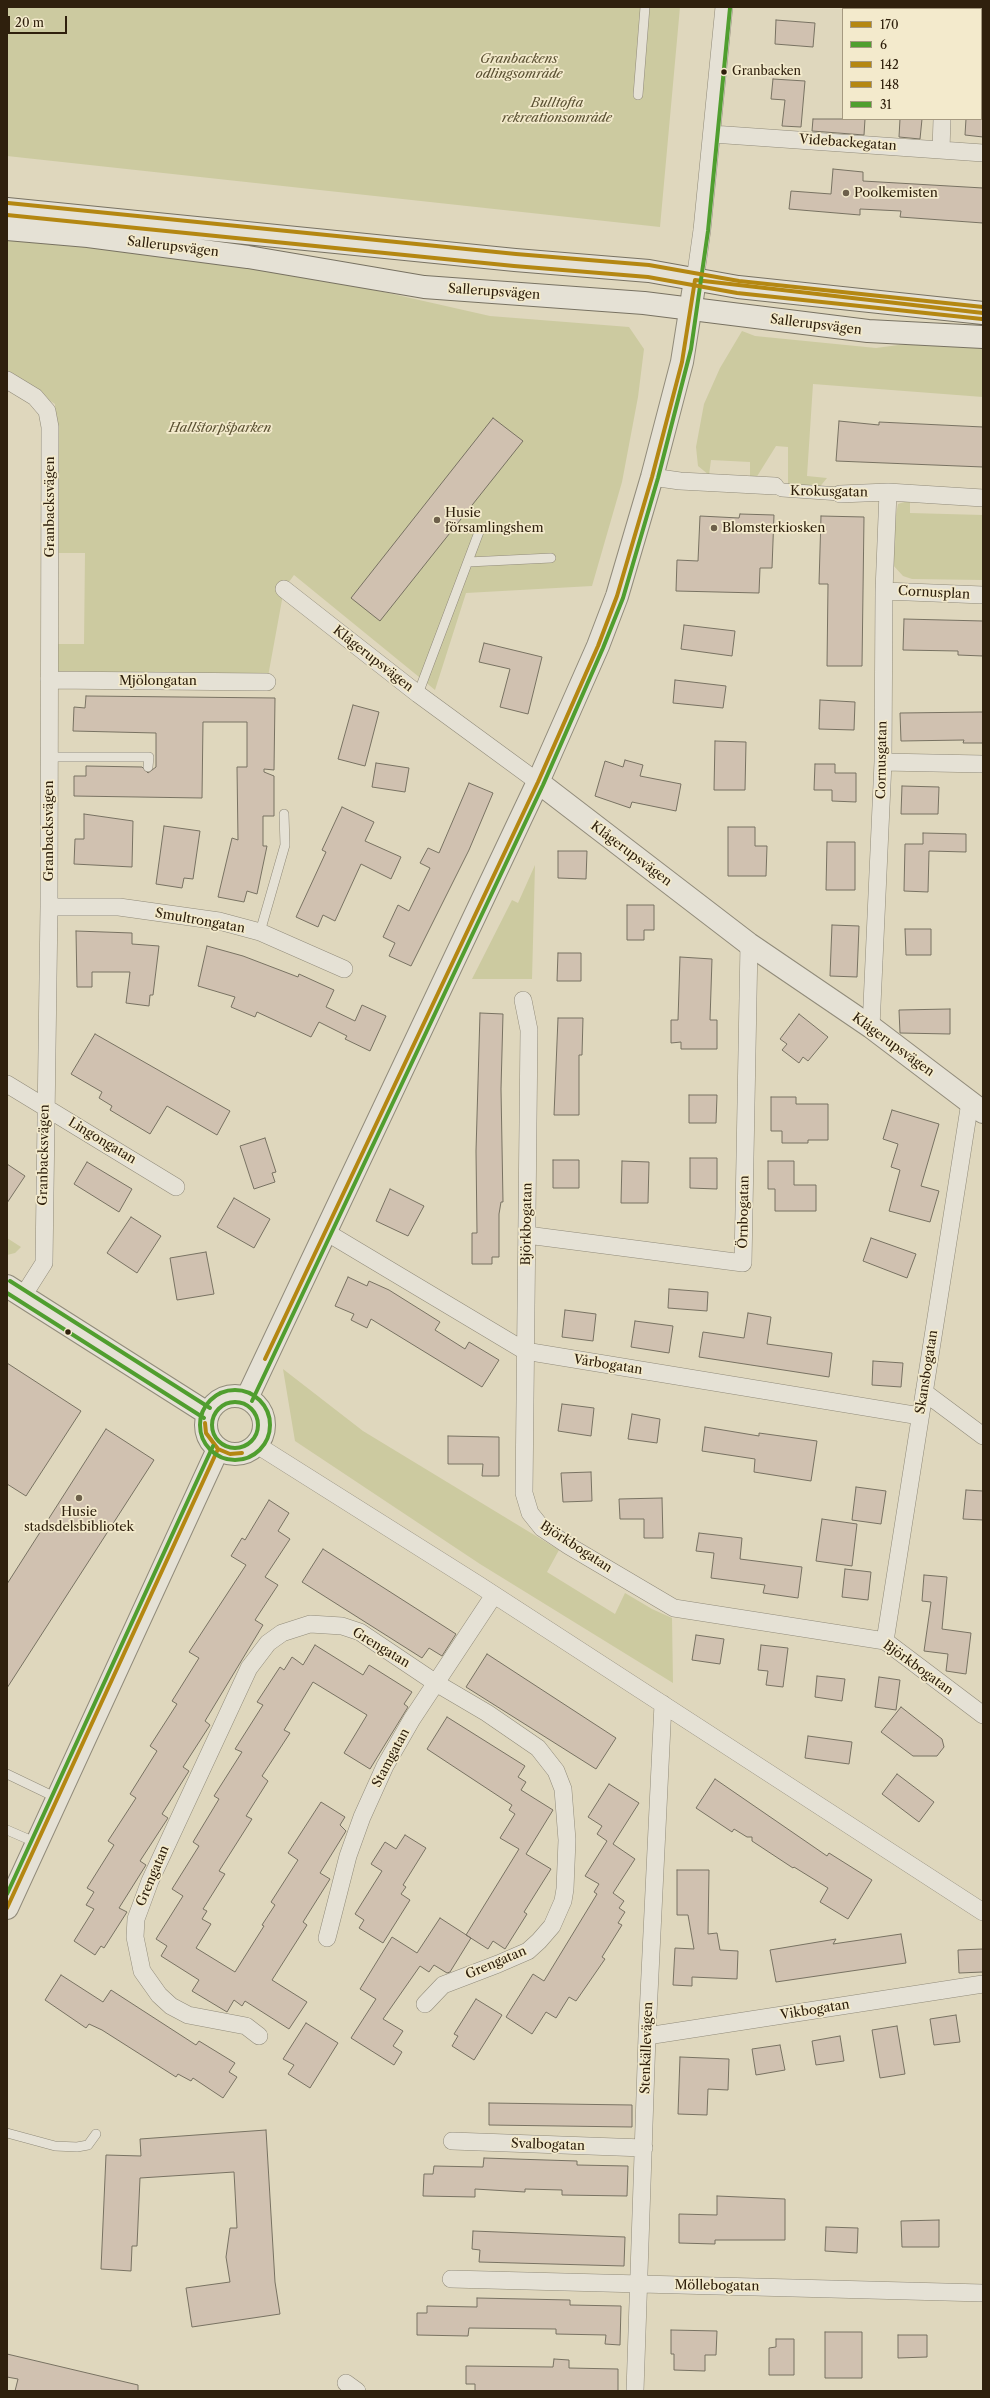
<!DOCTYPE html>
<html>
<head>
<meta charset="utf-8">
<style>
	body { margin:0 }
	#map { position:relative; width:990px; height:2398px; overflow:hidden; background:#dfd7bd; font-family:"Libre Caslon Text",serif }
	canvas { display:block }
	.frame { position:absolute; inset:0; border:8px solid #2f200d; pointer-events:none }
	.legend { position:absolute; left:842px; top:8px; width:140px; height:112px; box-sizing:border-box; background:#f3eacc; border:1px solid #a59980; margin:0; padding:5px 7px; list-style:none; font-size:12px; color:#2f200d }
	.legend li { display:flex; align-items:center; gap:8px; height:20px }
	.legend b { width:20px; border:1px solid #a59980 }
	.scale { position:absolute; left:8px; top:16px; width:59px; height:18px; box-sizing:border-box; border:2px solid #2f200d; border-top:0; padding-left:5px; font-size:12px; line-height:14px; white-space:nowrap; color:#2f200d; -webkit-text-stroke:3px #f3eacc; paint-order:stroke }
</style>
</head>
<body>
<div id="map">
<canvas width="990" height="2398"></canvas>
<div class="frame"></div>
<ul class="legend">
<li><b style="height:5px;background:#b48712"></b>170</li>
<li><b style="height:5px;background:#509e2f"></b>6</li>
<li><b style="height:5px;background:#b48712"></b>142</li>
<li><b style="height:5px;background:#b48712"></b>148</li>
<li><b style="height:5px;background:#509e2f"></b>31</li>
</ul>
<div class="scale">20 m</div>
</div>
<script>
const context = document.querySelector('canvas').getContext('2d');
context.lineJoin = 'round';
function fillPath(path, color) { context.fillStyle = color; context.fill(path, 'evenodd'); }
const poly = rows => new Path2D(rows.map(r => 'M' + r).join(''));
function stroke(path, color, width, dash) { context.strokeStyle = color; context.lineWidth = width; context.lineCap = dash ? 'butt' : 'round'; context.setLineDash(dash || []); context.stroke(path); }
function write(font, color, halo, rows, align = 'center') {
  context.font = font + ' "Libre Caslon Text",serif'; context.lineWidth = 3.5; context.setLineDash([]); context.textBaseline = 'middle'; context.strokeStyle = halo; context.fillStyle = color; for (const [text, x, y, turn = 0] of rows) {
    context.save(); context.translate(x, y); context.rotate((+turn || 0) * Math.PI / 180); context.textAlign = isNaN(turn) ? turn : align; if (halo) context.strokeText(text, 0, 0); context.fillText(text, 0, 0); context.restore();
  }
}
fillPath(poly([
	[7,7,680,7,660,227,7,156],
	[7,240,189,256,313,276,490,316,629,327,644,349,638,397,622,482,592,586,466,593,435,690,294,575,284,589,267,682,49,680,55,644,84,644,85,553,55,553,55,404,7,371],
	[742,331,755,336,876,348,906,344,983,346,983,397,813,384,807,476,827,478,818,489,788,488,788,447,776,446,756,478,750,478,750,462,711,460,709,475,698,466,696,447,704,404,720,368],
	[910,500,910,513,983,515,983,580,912,579,903,576,892,564,893,531,898,504],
	[535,865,532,979,472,979,512,900,518,903],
	[7,1238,21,1247,15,1253,7,1255],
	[283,1369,363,1431,559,1550,547,1572,615,1614,625,1593,652,1609,672,1618,673,1683,480,1564,295,1441]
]), '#cccaa0');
const building = poly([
	[776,20,815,23,813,47,775,44,776,20],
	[773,79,805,81,801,127,782,126,785,100,771,99,773,79],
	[813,119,865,119,864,135,812,131,813,119],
	[900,119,922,119,920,139,899,137,900,119],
	[966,119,983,119,983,137,965,135,966,119],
	[833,169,863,172,863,181,983,188,983,223,900,217,901,211,860,209,860,215,789,209,791,191,831,194,833,169],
	[493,418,523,441,380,621,351,598,493,418],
	[839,421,879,425,879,422,983,427,983,467,836,461,839,421],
	[740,514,774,515,772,568,760,568,759,593,676,591,677,560,698,561,700,516,739,518,740,514],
	[821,516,864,517,862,666,827,666,828,584,819,584,821,516],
	[904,619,983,621,983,656,958,655,958,651,903,650,904,619],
	[684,625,735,631,732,656,681,649,684,625],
	[484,643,542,657,528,714,500,707,510,669,479,662,484,643],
	[675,680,726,686,723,708,673,703,675,680],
	[86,696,275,698,274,770,264,769,264,772,274,776,274,816,263,816,263,846,267,846,257,894,247,891,244,902,218,897,232,838,238,840,237,767,247,767,247,722,203,722,202,798,74,796,74,776,86,776,86,766,142,767,148,773,156,767,156,733,73,731,74,707,85,708,86,696],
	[820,700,855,702,854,730,819,729,820,700],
	[353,705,379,712,365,766,338,759,353,705],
	[983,712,983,743,963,743,964,740,901,741,900,713,983,712],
	[715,741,746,742,745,790,714,790,715,741],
	[625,760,643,765,640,776,681,784,676,811,632,802,630,808,595,796,605,761,623,767,625,760],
	[376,763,409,768,405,792,372,787,376,763],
	[815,764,835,764,835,773,856,773,856,802,832,801,832,790,814,790,815,764],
	[469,783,493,793,469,850,411,966,389,956,395,943,383,937,398,905,409,911,430,868,420,863,428,848,439,853,469,783],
	[902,786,939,787,938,814,901,814,902,786],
	[342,807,374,822,365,841,401,857,391,879,361,864,335,921,323,915,318,927,296,917,326,852,322,850,342,807],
	[84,814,133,821,132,867,74,864,75,839,84,839,84,814],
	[164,826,200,831,193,879,184,878,182,888,156,884,164,826],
	[728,827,755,827,755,846,767,846,766,876,728,876,728,827],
	[923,833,966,834,966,852,929,851,928,892,904,891,905,844,923,844,923,833],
	[827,842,855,842,855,890,826,890,827,842],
	[558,851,587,851,586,879,558,878,558,851],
	[627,905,654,905,654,930,644,930,644,940,627,940,627,905],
	[832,925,859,926,857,977,830,976,832,925],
	[905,929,931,929,931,955,906,955,905,929],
	[76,931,132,933,132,944,159,946,153,995,150,995,149,1006,126,1003,130,972,92,972,92,987,77,987,76,931],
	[207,946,243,956,298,977,299,974,334,990,326,1007,355,1021,362,1005,386,1016,370,1051,345,1039,347,1036,319,1022,311,1037,257,1012,255,1017,231,1007,235,997,198,986,207,946],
	[558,953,581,953,581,981,557,981,558,953],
	[680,957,712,959,710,1020,717,1020,717,1049,681,1049,681,1042,671,1043,671,1020,678,1020,680,957],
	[950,1009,950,1034,900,1033,899,1010,950,1009],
	[480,1013,503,1014,501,1089,503,1202,501,1202,499,1214,499,1257,492,1257,492,1264,472,1264,472,1233,477,1233,476,1151,480,1013],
	[799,1014,828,1037,808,1061,803,1057,799,1063,782,1050,787,1044,780,1039,799,1014],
	[558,1018,583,1018,582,1055,579,1055,579,1115,554,1115,558,1018],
	[95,1034,230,1111,217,1135,167,1106,150,1134,110,1110,112,1106,99,1098,102,1092,71,1074,95,1034],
	[689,1095,717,1095,716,1123,689,1123,689,1095],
	[771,1097,796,1097,796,1104,828,1104,828,1140,808,1140,808,1143,782,1143,782,1131,771,1131,771,1097],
	[892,1110,939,1124,921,1186,939,1191,930,1222,889,1211,900,1170,891,1167,898,1144,883,1139,892,1110],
	[265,1138,276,1172,272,1173,275,1182,254,1189,240,1146,265,1138],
	[690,1158,717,1158,717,1189,690,1188,690,1158],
	[553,1160,579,1160,579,1188,553,1188,553,1160],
	[622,1161,649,1162,648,1203,621,1203,622,1161],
	[768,1161,794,1161,794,1185,816,1185,816,1211,775,1211,775,1189,768,1189,768,1161],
	[87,1162,132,1189,119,1212,74,1184,87,1162],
	[7,1164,25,1176,7,1203,7,1164],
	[390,1189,424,1206,408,1236,376,1221,390,1189],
	[234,1198,270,1219,254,1248,217,1227,234,1198],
	[131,1217,161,1236,137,1273,107,1253,131,1217],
	[871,1238,916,1254,907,1278,863,1261,871,1238],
	[206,1252,214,1294,177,1300,170,1258,206,1252],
	[348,1277,367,1286,369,1281,389,1290,440,1322,435,1330,465,1349,469,1342,499,1360,482,1387,371,1319,367,1328,351,1320,354,1314,335,1306,348,1277],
	[669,1289,708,1292,707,1311,668,1308,669,1289],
	[565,1310,596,1314,593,1341,562,1337,565,1310],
	[748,1313,771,1317,767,1344,832,1353,829,1377,699,1357,703,1332,744,1338,748,1313],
	[635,1321,673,1326,669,1353,631,1347,635,1321],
	[873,1361,903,1363,901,1387,872,1385,873,1361],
	[7,1363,81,1411,26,1496,7,1484,7,1363],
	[562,1404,594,1408,591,1436,558,1431,562,1404],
	[632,1414,660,1419,657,1443,628,1439,632,1414],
	[705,1427,759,1436,759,1433,817,1441,811,1481,754,1472,755,1459,702,1451,705,1427],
	[106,1429,154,1460,7,1688,7,1584,106,1429],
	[448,1436,499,1437,499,1476,482,1476,483,1464,448,1464,448,1436],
	[591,1472,592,1501,563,1502,561,1473,591,1472],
	[856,1487,886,1491,881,1524,852,1520,856,1487],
	[966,1490,983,1491,983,1520,963,1519,966,1490],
	[662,1498,663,1538,644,1538,644,1519,620,1519,619,1499,662,1498],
	[269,1500,289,1513,278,1531,290,1539,265,1577,278,1585,255,1620,263,1625,205,1721,210,1725,183,1767,189,1771,162,1814,168,1818,140,1861,146,1865,119,1908,127,1912,104,1948,101,1946,95,1955,74,1941,94,1909,86,1905,94,1892,87,1888,114,1845,108,1841,136,1798,130,1794,157,1751,150,1746,177,1704,172,1701,199,1658,189,1652,246,1565,231,1556,242,1538,245,1540,269,1500],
	[822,1519,857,1524,852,1566,816,1561,822,1519],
	[699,1533,742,1538,740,1559,802,1567,798,1598,763,1593,765,1585,711,1578,714,1553,696,1551,699,1533],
	[323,1549,456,1634,442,1656,429,1648,422,1658,302,1582,323,1549],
	[845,1569,871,1572,868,1600,842,1597,845,1569],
	[924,1575,947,1577,942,1629,971,1633,966,1674,946,1671,948,1654,924,1651,931,1602,922,1601,924,1575],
	[696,1635,724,1639,720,1664,692,1660,696,1635],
	[315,1645,363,1675,369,1665,412,1692,404,1704,408,1707,370,1769,344,1753,367,1715,313,1682,284,1730,290,1733,262,1776,268,1781,246,1816,252,1819,219,1871,225,1874,203,1909,207,1911,202,1919,211,1924,196,1948,235,1972,264,1926,262,1925,275,1905,271,1902,298,1860,288,1853,321,1802,345,1817,340,1825,346,1831,320,1873,330,1879,303,1922,307,1925,272,1980,307,2002,289,2029,245,2001,242,2006,234,2000,227,2012,192,1991,199,1980,161,1956,167,1946,156,1939,183,1896,172,1889,199,1846,193,1842,219,1799,214,1796,242,1752,235,1749,263,1705,257,1702,280,1667,284,1670,292,1657,303,1665,315,1645],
	[761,1645,788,1648,783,1687,766,1685,768,1671,758,1670,761,1645],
	[487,1654,616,1738,596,1769,466,1687,487,1654],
	[817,1676,845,1679,842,1701,815,1697,817,1676],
	[879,1677,900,1680,896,1710,875,1707,879,1677],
	[901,1707,942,1739,944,1747,937,1756,913,1756,881,1732,901,1707],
	[447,1717,525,1766,518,1777,526,1782,521,1790,553,1810,526,1854,551,1869,524,1912,527,1914,505,1949,493,1941,488,1949,466,1935,519,1849,500,1838,515,1814,509,1810,512,1805,427,1749,447,1717],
	[808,1736,852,1742,849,1764,805,1758,808,1736],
	[897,1774,934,1802,919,1822,882,1794,897,1774],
	[715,1779,827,1856,829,1853,872,1880,848,1919,820,1902,828,1888,794,1867,793,1868,752,1841,752,1837,747,1837,734,1829,732,1832,696,1808,715,1779],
	[609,1784,639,1803,613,1844,635,1859,613,1893,624,1901,619,1908,625,1912,618,1923,622,1925,602,1957,605,1959,576,2001,569,1997,556,2018,546,2012,532,2034,506,2017,533,1974,544,1981,597,1894,594,1892,599,1884,585,1876,607,1841,597,1834,602,1826,588,1817,609,1784],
	[405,1835,426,1848,403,1885,406,1887,401,1894,410,1900,383,1943,359,1928,364,1920,355,1914,382,1871,371,1864,385,1842,396,1849,405,1835],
	[677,1870,709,1870,708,1934,717,1933,720,1950,738,1951,737,1979,692,1977,692,1986,673,1985,675,1948,694,1949,688,1915,677,1915,677,1870],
	[440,1918,471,1938,450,1972,447,1973,434,1965,429,1972,420,1966,383,2019,403,2031,393,2046,402,2052,394,2065,351,2038,376,1999,360,1989,392,1937,417,1953,440,1918],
	[901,1934,906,1963,776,1982,770,1950,836,1939,833,1944,901,1934],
	[983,1949,983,1972,959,1973,958,1950,983,1949],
	[61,1975,103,2002,111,1990,196,2045,199,2041,235,2063,229,2072,237,2077,223,2098,193,2078,191,2081,178,2074,176,2077,102,2030,89,2024,86,2028,45,2000,61,1975],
	[476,1999,502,2015,474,2060,452,2046,458,2036,454,2034,476,1999],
	[956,2015,960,2042,934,2045,930,2019,956,2015],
	[306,2023,338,2043,310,2088,288,2074,294,2065,283,2059,306,2023],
	[897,2026,905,2074,880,2078,872,2030,897,2026],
	[840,2036,844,2061,816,2065,812,2041,840,2036],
	[780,2045,785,2070,756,2075,752,2049,780,2045],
	[680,2057,729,2059,728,2090,708,2089,707,2115,678,2114,680,2057],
	[489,2103,632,2105,632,2127,489,2125,489,2103],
	[266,2130,275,2282,280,2314,192,2327,186,2288,230,2282,226,2257,230,2228,237,2228,234,2172,140,2178,137,2246,132,2246,131,2271,101,2269,106,2155,141,2156,140,2139,266,2130],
	[484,2158,577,2161,577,2165,628,2166,627,2196,562,2195,562,2190,525,2189,525,2192,475,2189,475,2197,423,2196,424,2174,433,2174,434,2166,483,2167,484,2158],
	[717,2196,785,2199,785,2240,715,2240,715,2244,679,2243,679,2214,717,2215,717,2196],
	[939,2220,939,2247,902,2247,901,2221,939,2220],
	[826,2227,858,2228,857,2253,825,2251,826,2227],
	[473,2231,625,2237,624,2266,479,2262,480,2250,472,2249,473,2231],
	[477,2298,570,2300,570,2305,621,2306,620,2345,605,2344,606,2335,556,2334,556,2329,469,2328,468,2336,417,2335,417,2313,427,2313,427,2306,477,2307,477,2298],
	[671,2330,717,2331,716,2355,705,2355,705,2371,674,2370,674,2354,671,2354,671,2330],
	[825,2332,862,2332,862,2378,825,2378,825,2332],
	[898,2335,927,2335,927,2357,898,2358,898,2335],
	[776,2339,794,2339,794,2375,769,2375,769,2348,776,2347,776,2339],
	[7,2354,138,2385,138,2391,15,2391,18,2379,7,2377,7,2354],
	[554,2359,569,2360,569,2368,618,2369,618,2391,475,2391,475,2384,466,2384,466,2366,553,2367,554,2359]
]);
fillPath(building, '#d0c1b0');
stroke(building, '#787262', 1);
const service = poly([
	[638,95,645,7],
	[468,562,551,558],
	[418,694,479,532],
	[49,757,149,757,148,767],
	[260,932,285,845,284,814],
	[7,1774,57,1798],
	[7,1830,37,1843],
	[7,2133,55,2146,77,2147,88,2145,96,2134]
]);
const pedestrian = poly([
	[775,486,782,490,840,494]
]);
const minor = poly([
	[944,9,944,7],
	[712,134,983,153],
	[941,150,942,119],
	[695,280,702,230,724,7],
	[7,380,35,397,47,411,50,427,49,907,44,1263,23,1296],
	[652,477,680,481,775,486],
	[840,494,888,492,983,498],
	[284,589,418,694,538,782],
	[884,591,983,595],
	[49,680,267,682],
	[883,762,983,764],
	[49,907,119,907,219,921,260,932,344,969],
	[523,1000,529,1030,524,1493,530,1513,542,1528,569,1546,674,1608,885,1641,983,1715],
	[871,1027,883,762,884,591,888,492],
	[7,1084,176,1187],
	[326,1232,525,1351,920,1416],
	[527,1235,743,1263,749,944],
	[924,1392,983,1436],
	[257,1445,479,1585,983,1912],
	[885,1641,970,1102],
	[327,1938,348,1856,362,1817,385,1766,412,1719,494,1595],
	[259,2036,246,2026,188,2015,171,2006,159,1995,142,1971,135,1937,136,1919,150,1881,249,1668,268,1643,282,1633,310,1624,342,1626,360,1632,436,1683,487,1713,538,1748,556,1771,563,1789,567,1840,565,1889,563,1901,552,1926,539,1941,528,1951,498,1964,443,1985,425,2004],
	[647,2036,983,1984],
	[452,2141,644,2148],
	[451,2279,983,2293],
	[346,2383,357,2391],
	[635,2391,647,2036,663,1704]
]);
const tertiary = poly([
	[538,782,749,944,871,1027,983,1112],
	[7,1286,207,1413],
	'206 1425a29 29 0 1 1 58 0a29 29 0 1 1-58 0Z',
	[247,1398,538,782,598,646,617,596,652,477,682,362,695,280],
	[7,1908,218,1449]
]);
const secondary = poly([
	[7,209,515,260,649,271,738,287,983,313],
	[7,229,88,236,248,257,424,287,644,303,868,331,983,337]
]);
stroke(service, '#918b7a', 10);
stroke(pedestrian, '#918b7a', 14);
stroke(minor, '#918b7a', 18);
stroke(tertiary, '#918b7a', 24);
stroke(secondary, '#787262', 24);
stroke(service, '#e5e1d5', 9);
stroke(pedestrian, '#e5e1d5', 13);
stroke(minor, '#e5e1d5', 17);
stroke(tertiary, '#e5e1d5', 22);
stroke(secondary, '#e5e1d5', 22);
stroke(poly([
	[265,1359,538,782,598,646,617,596,652,477,682,362,695,280,983,313],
	[205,1423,206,1433,218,1449,230,1454,242,1453],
	[7,1908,218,1449]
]), '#b48712', 4);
stroke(poly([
	[7,1293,204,1418],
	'200 1425a35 35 0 1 1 70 0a35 35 0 1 1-70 0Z',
	[252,1401,543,785,603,648,623,598,658,478,691,349,708,231,730,8]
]), '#509e2f', 4);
stroke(poly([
	[7,215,514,266,648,277,737,293,982,319]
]), '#b48712', 4);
stroke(poly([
	[8,203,516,254,649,265,739,281,983,307]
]), '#b48712', 4);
stroke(poly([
	[10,1281,210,1408],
	'212 1425a23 23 0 1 1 46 0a23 23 0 1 1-46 0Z',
	[7,1894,213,1446]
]), '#509e2f', 4);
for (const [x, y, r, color] of [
	[724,72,3.5,"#2f200d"],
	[846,193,4,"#6d604b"],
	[437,520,4,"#6d604b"],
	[714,528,4,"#6d604b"],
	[68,1332,3.5,"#2f200d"],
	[79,1498,4,"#6d604b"]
]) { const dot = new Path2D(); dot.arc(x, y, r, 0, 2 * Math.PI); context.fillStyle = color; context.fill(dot); stroke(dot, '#f3eacc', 1.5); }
write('12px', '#2f200d', '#f3eacc', [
	["Granbacken",732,72]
], 'left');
write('italic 13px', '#5a5032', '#f3eacc', [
	["Granbackens",519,59],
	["odlingsområde",519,74],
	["Bulltofta",557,103],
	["rekreationsområde",557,118],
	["Hallstorpsparken",220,428]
]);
write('13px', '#2f200d', '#f3eacc', [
	["Videbackegatan",848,143,4],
	["Sallerupsvägen",173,247,7],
	["Sallerupsvägen",494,292,4],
	["Sallerupsvägen",816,325,7],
	["Krokusgatan",829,492,1],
	["Granbacksvägen",50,507,-90],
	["Cornusplan",934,593,3],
	["Klågerupsvägen",373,659,38],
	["Mjölongatan",158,681],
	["Cornusgatan",882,760,-89],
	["Granbacksvägen",49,831,-90],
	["Klågerupsvägen",631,854,37],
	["Smultrongatan",200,921,10],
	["Klågerupsvägen",893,1045,36],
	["Lingongatan",102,1141,31],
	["Granbacksvägen",44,1155,-89],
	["Örnbogatan",744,1212,-89],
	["Björkbogatan",527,1224,-89],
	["Vårbogatan",608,1365,9],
	["Skansbogatan",927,1372,-81],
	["Björkbogatan",576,1547,33],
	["Grengatan",381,1648,31],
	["Björkbogatan",918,1668,36],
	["Stamgatan",391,1758,-62],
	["Grengatan",153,1876,-67],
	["Grengatan",496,1963,-23],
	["Vikbogatan",815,2010,-9],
	["Stenkällevägen",647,2048,-88],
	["Svalbogatan",548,2145,2],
	["Möllebogatan",717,2286,1]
]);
write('13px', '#2f200d', '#f3eacc', [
	["Poolkemisten",854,193],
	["Husie",445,513],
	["församlingshem",445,528],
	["Blomsterkiosken",722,528],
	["Husie",79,1512,"center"],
	["stadsdelsbibliotek",79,1527,"center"]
], 'left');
</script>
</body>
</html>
